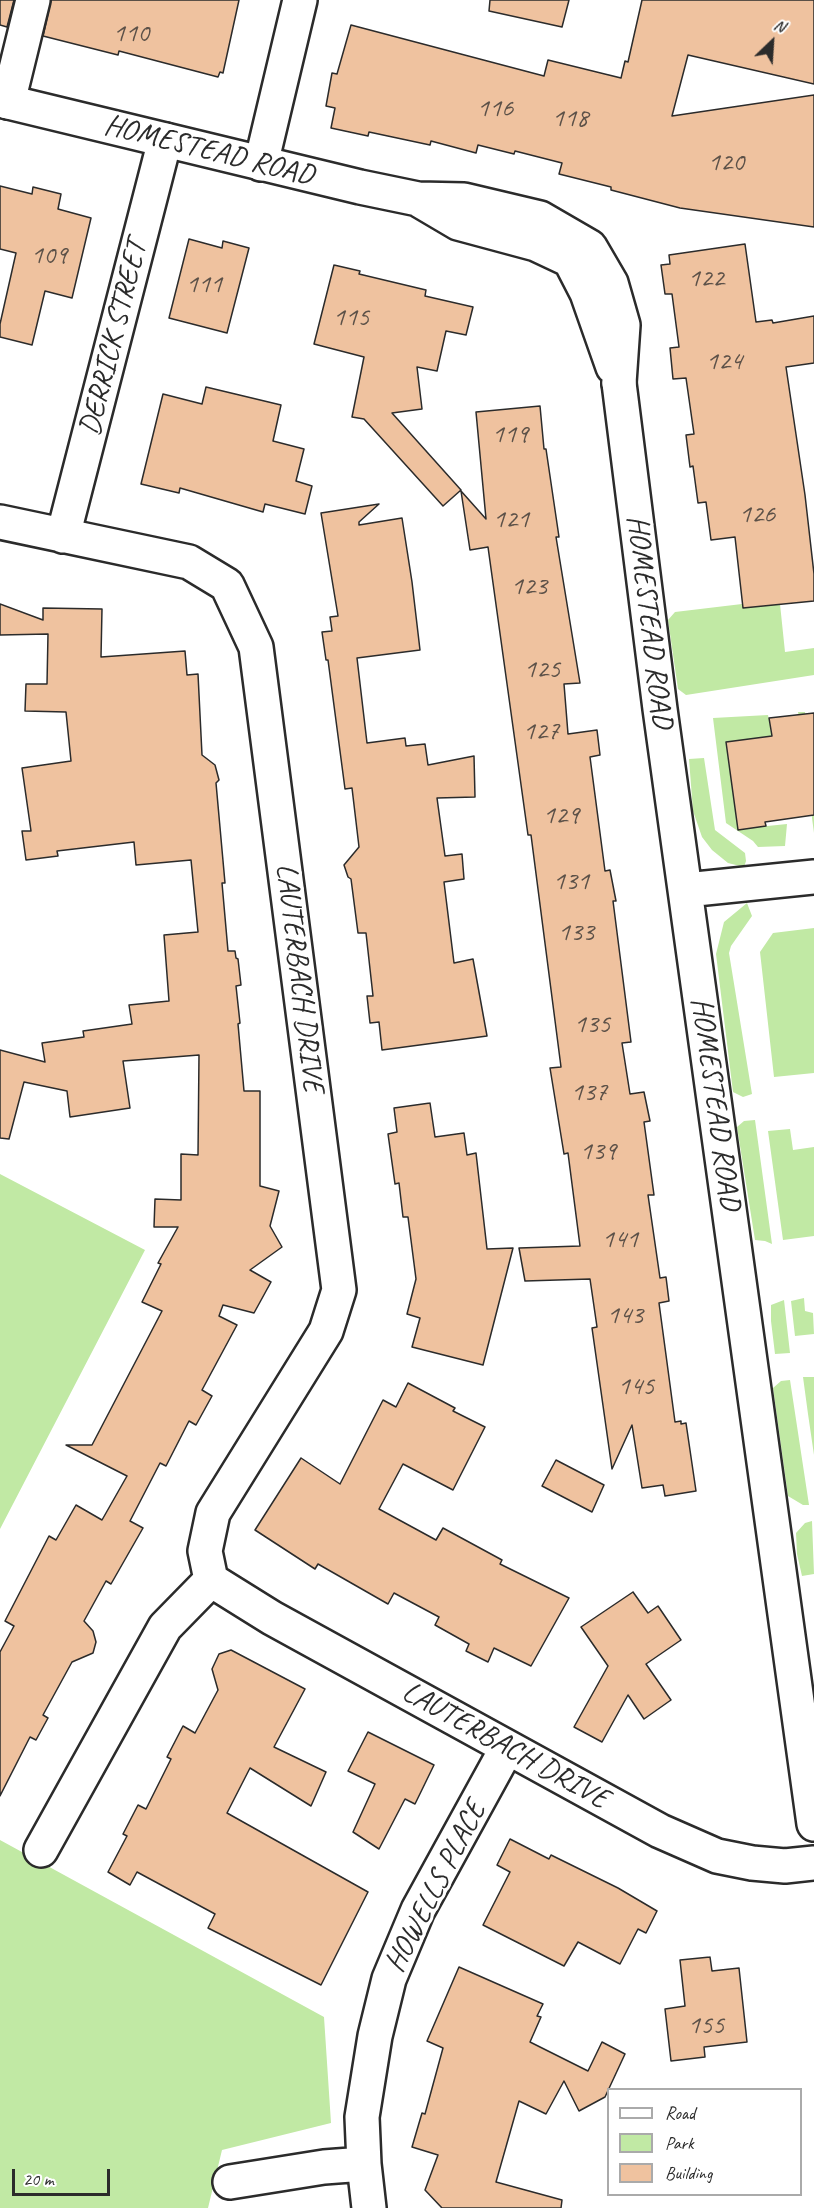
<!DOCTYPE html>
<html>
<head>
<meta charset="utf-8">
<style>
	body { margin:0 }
	#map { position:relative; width:814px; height:2208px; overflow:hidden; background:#fff; font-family:Caveat,sans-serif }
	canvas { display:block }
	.legend { position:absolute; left:607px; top:2088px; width:195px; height:108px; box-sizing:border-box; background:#fff; border:2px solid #aaa; margin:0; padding:8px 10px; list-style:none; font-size:18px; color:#2b2b2b }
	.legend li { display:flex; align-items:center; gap:12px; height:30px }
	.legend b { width:30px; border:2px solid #aaa }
	.north { position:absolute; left:742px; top:12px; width:60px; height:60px; -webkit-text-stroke:4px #fff; paint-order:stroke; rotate:25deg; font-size:16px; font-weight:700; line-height:24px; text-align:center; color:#2b2b2b }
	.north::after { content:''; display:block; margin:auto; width:21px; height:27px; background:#2b2b2b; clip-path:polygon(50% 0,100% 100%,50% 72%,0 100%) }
	.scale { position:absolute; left:12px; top:2169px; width:98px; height:27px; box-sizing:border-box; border:3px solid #2b2b2b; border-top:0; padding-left:8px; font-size:18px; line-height:21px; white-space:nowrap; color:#2b2b2b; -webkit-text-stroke:4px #fff; paint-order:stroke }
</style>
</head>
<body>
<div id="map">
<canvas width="814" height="2208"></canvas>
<ul class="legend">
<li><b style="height:8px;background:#fff"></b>Road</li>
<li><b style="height:16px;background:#c1e9a4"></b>Park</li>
<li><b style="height:16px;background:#efc29f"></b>Building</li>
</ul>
<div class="north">N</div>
<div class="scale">20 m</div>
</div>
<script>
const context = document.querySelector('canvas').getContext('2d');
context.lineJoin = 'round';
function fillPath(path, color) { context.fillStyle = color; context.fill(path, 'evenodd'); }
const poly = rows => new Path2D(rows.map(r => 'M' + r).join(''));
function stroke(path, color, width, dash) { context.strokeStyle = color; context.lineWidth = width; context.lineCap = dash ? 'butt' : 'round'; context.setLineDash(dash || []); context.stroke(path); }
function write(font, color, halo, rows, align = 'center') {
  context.font = font + ' Caveat,sans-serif'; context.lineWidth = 6; context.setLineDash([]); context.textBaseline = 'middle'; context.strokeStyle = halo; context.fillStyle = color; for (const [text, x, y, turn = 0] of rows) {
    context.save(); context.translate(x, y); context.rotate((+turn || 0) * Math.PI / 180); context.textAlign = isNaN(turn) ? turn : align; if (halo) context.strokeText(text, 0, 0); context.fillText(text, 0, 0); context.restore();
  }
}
fillPath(poly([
	[742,604,743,608,780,604,785,652,814,648,814,675,686,695,678,689,668,620,675,612],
	[798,712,805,712,814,776,814,833,803,750,769,736,726,743,738,829,787,824,785,846,758,847,753,841,726,823,713,718,768,715,772,734,800,730],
	[704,758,715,830,745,853,746,861,744,867,728,863,712,850,702,837,693,811,689,759],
	[747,903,752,916,731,946,729,953,752,1094,743,1097,733,1092,716,954,724,922],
	[814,928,814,1073,774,1077,760,952,773,933],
	[755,1120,772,1244,765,1241,755,1240,737,1127,744,1121],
	[790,1129,793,1150,814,1147,814,1236,783,1240,768,1131],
	[0,1174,145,1250,0,1529],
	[804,1298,805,1311,813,1313,814,1334,795,1336,791,1301],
	[784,1300,790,1353,775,1354,771,1321,771,1305],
	[803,1377,814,1377,814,1455,808,1414],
	[790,1380,809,1505,803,1505,788,1496,773,1388,781,1381],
	[812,1521,814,1574,802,1576,797,1554,796,1533,805,1523],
	[0,1840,324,2017,331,2123,222,2150,208,2208,0,2208]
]), '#c1e9a4');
const building = poly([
	[0,0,14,0,7,27,0,25,0,0],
	[51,0,239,0,223,73,220,72,218,77,119,51,118,55,43,36,51,0],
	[490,0,569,0,562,27,489,11,490,0],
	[642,0,814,0,814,84,688,55,672,116,814,95,814,227,680,208,611,190,611,187,559,174,562,163,515,151,514,154,478,145,476,153,431,141,430,145,369,132,368,136,331,128,335,108,326,106,332,73,337,74,351,25,544,76,548,60,621,78,625,61,628,62,642,0],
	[0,186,32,194,33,187,61,194,58,209,91,218,72,298,45,291,32,345,0,337,0,324,16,253,0,249,0,186],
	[189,239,222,248,223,241,249,248,227,333,169,318,189,239],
	[745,244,756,322,772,320,773,323,814,316,814,363,786,367,805,495,814,574,814,601,743,608,735,537,711,540,706,502,698,503,693,466,690,467,686,435,694,434,686,378,673,379,670,348,679,347,672,294,665,294,661,265,670,264,669,255,745,244],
	[334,265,360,271,359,274,426,290,425,296,473,307,466,335,446,331,437,371,417,367,422,409,392,413,461,490,443,506,364,419,352,417,364,357,314,344,334,265],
	[206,387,281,405,273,441,304,449,296,481,312,486,305,514,265,504,263,512,180,488,179,493,141,484,163,394,202,404,206,387],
	[540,406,544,449,546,449,559,537,556,537,580,683,564,684,568,734,597,730,600,755,590,757,605,871,610,870,616,901,613,901,631,1042,622,1043,630,1094,644,1092,650,1121,644,1122,654,1195,648,1195,660,1278,666,1277,669,1301,659,1303,675,1422,681,1421,681,1424,686,1423,696,1491,665,1496,663,1485,642,1488,632,1425,612,1469,592,1328,597,1327,590,1279,525,1281,519,1248,580,1246,568,1153,564,1154,550,1068,561,1067,531,835,528,835,488,547,470,550,461,491,486,519,476,412,540,406],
	[379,504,359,522,359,525,402,518,412,582,420,650,357,658,367,743,405,738,406,746,425,744,428,765,474,756,475,797,437,798,445,856,462,854,464,879,444,882,454,963,473,959,487,1036,382,1050,379,1022,370,1023,367,996,373,996,366,933,358,933,351,879,348,877,344,865,359,847,352,788,345,789,328,660,326,660,322,632,332,631,330,617,338,616,321,513,379,504],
	[0,604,43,620,43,608,102,609,101,657,185,651,187,675,198,674,202,755,215,765,219,780,216,783,225,883,222,883,228,951,235,951,236,958,238,959,241,985,236,986,240,1023,238,1024,244,1091,260,1091,260,1186,279,1191,270,1226,282,1247,250,1270,271,1282,254,1313,223,1305,219,1316,237,1325,202,1390,212,1396,196,1425,189,1421,166,1466,160,1463,130,1521,143,1528,111,1584,106,1581,84,1621,93,1631,96,1642,93,1653,72,1662,43,1715,48,1718,36,1740,30,1737,0,1796,0,1652,14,1626,5,1621,49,1536,56,1540,76,1505,102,1520,127,1476,66,1445,92,1445,162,1311,142,1302,161,1264,158,1263,178,1227,154,1227,155,1199,181,1200,181,1154,198,1155,199,1055,123,1061,130,1108,70,1117,67,1091,24,1082,9,1139,0,1138,0,1050,45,1062,42,1043,84,1037,83,1031,132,1024,129,1005,169,1001,164,935,198,932,191,860,136,865,134,842,57,851,58,856,26,860,22,831,31,831,22,768,71,761,66,712,25,711,26,684,47,684,48,634,0,635,0,604],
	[814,713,814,815,765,822,766,826,738,830,726,742,772,736,769,718,814,713],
	[430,1103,435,1137,464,1133,467,1155,476,1153,487,1249,513,1248,483,1365,412,1347,420,1318,407,1314,416,1279,408,1217,403,1217,399,1183,395,1184,388,1134,397,1132,394,1108,430,1103],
	[408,1383,455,1408,453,1411,485,1427,453,1490,403,1464,379,1509,436,1540,443,1528,502,1560,500,1564,569,1598,531,1666,494,1648,488,1662,466,1651,469,1644,435,1625,439,1617,394,1593,388,1604,318,1564,315,1569,255,1530,301,1458,340,1484,383,1400,396,1407,408,1383],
	[556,1460,604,1485,592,1512,542,1486,556,1460],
	[633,1592,648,1613,658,1606,681,1640,646,1664,671,1700,644,1719,628,1695,602,1742,574,1727,608,1666,581,1627,633,1592],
	[231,1650,305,1689,274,1747,326,1772,311,1806,250,1768,227,1813,368,1892,321,1985,208,1928,215,1914,137,1872,130,1885,108,1872,127,1836,123,1834,138,1805,146,1809,171,1759,167,1757,183,1726,195,1733,218,1690,212,1669,219,1654,231,1650],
	[368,1732,434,1765,415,1804,405,1799,379,1849,353,1832,375,1784,348,1771,368,1732],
	[510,1839,549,1859,551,1855,618,1888,657,1911,646,1933,638,1929,620,1964,578,1942,564,1966,483,1925,510,1872,497,1865,510,1839],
	[710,1957,712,1971,739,1968,747,2042,704,2047,705,2057,671,2061,665,2009,685,2006,680,1960,710,1957],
	[459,1967,543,2004,537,2016,541,2017,530,2042,588,2071,602,2042,625,2054,605,2097,579,2111,564,2081,546,2114,519,2101,496,2182,562,2200,561,2208,442,2208,425,2190,438,2155,412,2147,422,2113,425,2114,443,2048,427,2041,459,1967]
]);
fillPath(building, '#efc29f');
stroke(building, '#2b2b2b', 1.5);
const street = poly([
	[8,102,33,0],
	[261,164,300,0],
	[619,383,660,709,814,1824],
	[0,522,189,562,227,585,256,647,339,1290,326,1331,213,1513,205,1551,211,1580,165,1627,41,1850],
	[63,536,165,140],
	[686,890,814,877],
	[211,1580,272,1618,660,1831,717,1856,752,1863,785,1866,814,1863],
	[230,2182,324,2167,364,2164],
	[369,2208,364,2164,362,2117,375,2036,389,1979,418,1910,507,1748]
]);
const secondary = poly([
	[0,100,360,187,418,199,464,200,540,218,590,247,611,283,623,325,619,383],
	[419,200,458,223,536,244,570,260,587,293,613,367]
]);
stroke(street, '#2b2b2b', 38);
stroke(secondary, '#2b2b2b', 38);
stroke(street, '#fff', 33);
stroke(secondary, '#fff', 33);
write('27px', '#5c5148', null, [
	["110",131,34],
	["116",495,109],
	["118",570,119],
	["120",726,163],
	["109",49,256],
	["122",706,279],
	["111",204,285],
	["115",351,318],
	["124",724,362],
	["119",510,435],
	["126",757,515],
	["121",511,520],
	["123",529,587],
	["125",542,670],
	["127",541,732],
	["129",561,816],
	["131",571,882],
	["133",576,933],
	["135",592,1025],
	["137",589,1093],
	["139",598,1152],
	["141",620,1240],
	["143",625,1316],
	["145",636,1387],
	["155",706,2026]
]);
write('30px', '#2b2b2b', '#fff', [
	["HOMESTEAD ROAD",209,151,14],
	["DERRICK STREET",114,338,-76],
	["HOMESTEAD ROAD",649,622,83],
	["LAUTERBACH DRIVE",299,978,83],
	["HOMESTEAD ROAD",715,1104,82],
	["LAUTERBACH DRIVE",505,1746,29],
	["HOWELLS PLACE",436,1887,-63]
]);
</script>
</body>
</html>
